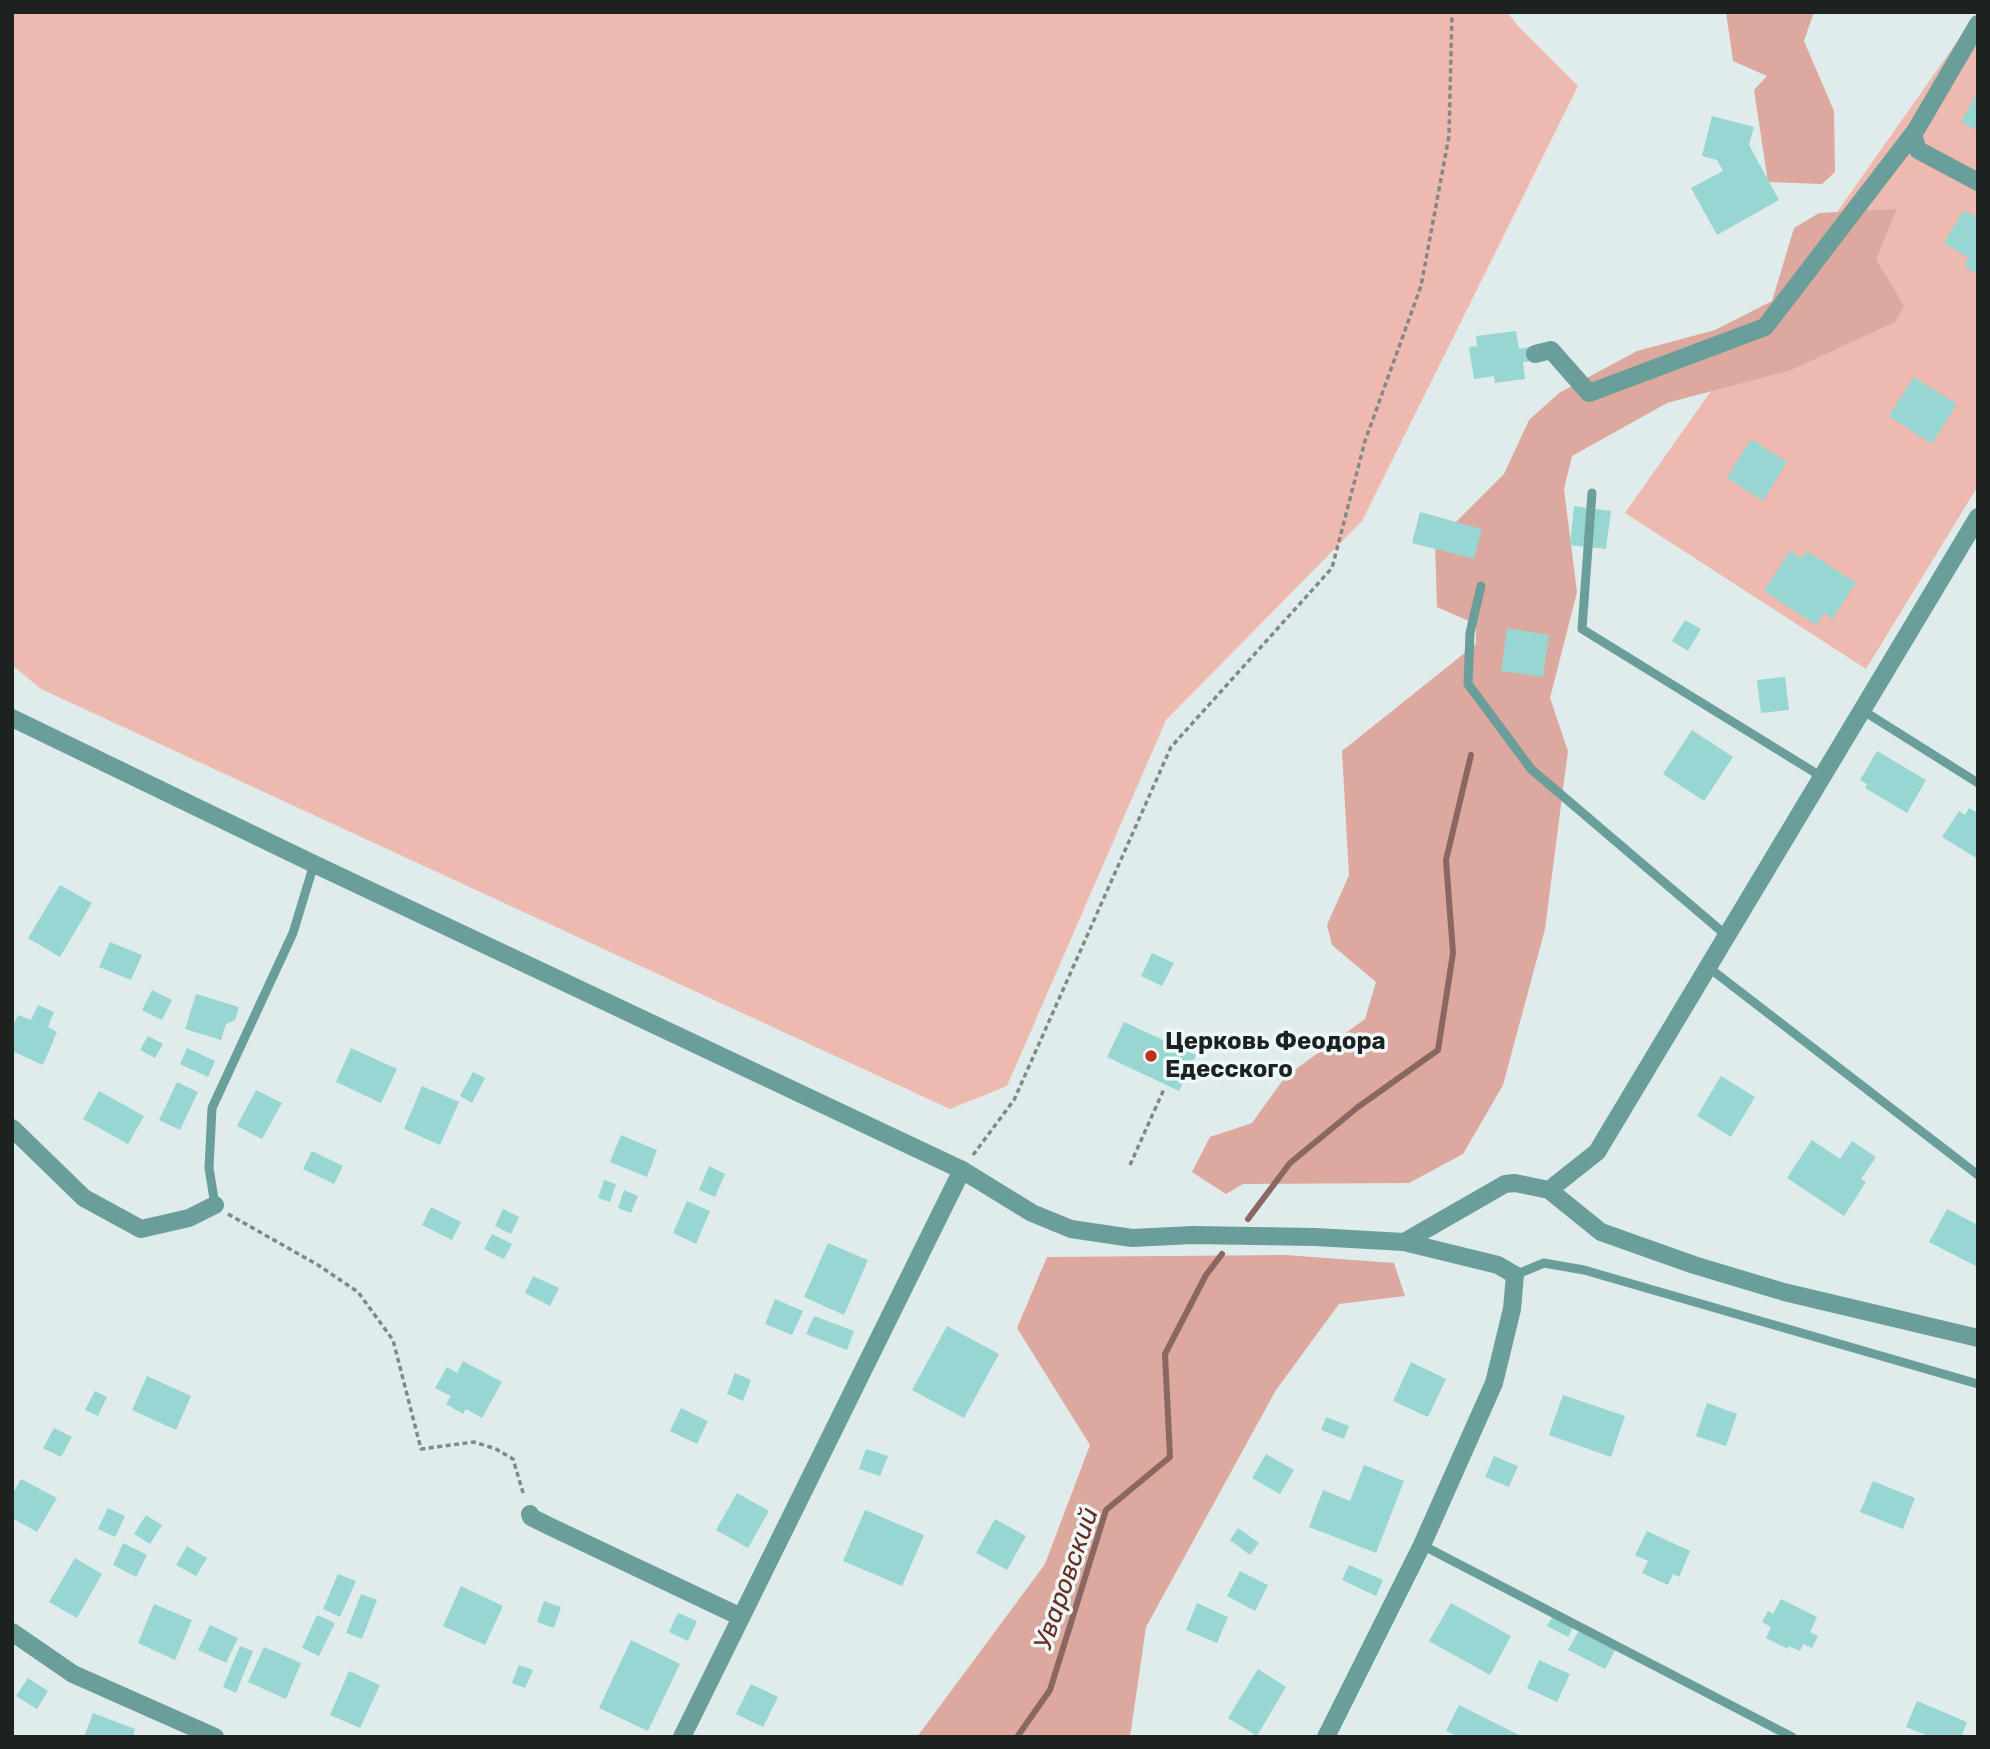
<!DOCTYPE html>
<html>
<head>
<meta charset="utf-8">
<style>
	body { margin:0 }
	#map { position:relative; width:1990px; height:1749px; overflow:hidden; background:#e0eceb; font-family:Rubik,sans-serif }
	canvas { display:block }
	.frame { position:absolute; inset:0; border:14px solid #1d2221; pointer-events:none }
</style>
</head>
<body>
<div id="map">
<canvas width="1990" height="1749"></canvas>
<div class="frame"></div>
</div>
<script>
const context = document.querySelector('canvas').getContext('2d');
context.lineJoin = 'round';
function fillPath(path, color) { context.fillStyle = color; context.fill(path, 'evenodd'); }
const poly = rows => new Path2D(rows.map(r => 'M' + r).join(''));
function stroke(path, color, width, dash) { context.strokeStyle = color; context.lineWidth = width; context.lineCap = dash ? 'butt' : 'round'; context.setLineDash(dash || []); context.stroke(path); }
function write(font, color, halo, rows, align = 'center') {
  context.font = font + ' Rubik,sans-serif'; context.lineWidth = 7; context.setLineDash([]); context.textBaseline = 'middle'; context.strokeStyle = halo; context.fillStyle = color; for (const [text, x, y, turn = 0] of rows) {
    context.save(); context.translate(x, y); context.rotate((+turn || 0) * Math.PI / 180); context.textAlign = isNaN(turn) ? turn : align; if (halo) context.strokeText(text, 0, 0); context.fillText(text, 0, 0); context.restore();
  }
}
fillPath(poly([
	[12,12,1507,12,1518,26,1578,86,1362,521,1166,720,1007,1086,950,1109,41,689,12,665],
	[1978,12,1978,486,1866,669,1625,513]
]), '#eeb9af');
fillPath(poly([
	[1726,12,1814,12,1804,41,1834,111,1835,172,1822,184,1768,182,1754,90,1767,76,1733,61],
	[1897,209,1876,259,1904,306,1895,322,1791,370,1667,403,1572,456,1564,489,1577,592,1550,698,1568,751,1545,929,1503,1085,1463,1154,1409,1183,1243,1184,1226,1194,1192,1172,1210,1137,1252,1123,1285,1077,1365,1019,1376,982,1332,945,1327,925,1349,875,1342,751,1476,644,1476,624,1437,607,1435,543,1504,474,1529,420,1559,393,1637,351,1715,330,1772,301,1794,228,1819,213],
	[1285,1255,1394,1263,1405,1296,1339,1304,1276,1390,1146,1627,1130,1737,917,1737,1045,1564,1090,1445,1017,1328,1047,1257]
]), '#dda89e');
stroke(poly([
	[1248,1219,1290,1163,1358,1107,1438,1050,1453,953,1446,860,1471,755],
	[1017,1737,1050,1690,1106,1510,1170,1457,1165,1354,1206,1275,1222,1254]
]), '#8a6861', 6);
fillPath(poly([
	[1978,91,1978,131,1961,122],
	[1712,116,1754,127,1749,145,1779,200,1717,235,1691,188,1723,171,1717,160,1702,156],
	[1964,210,1978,218,1978,275,1964,266,1969,258,1944,243],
	[1516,331,1519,349,1530,347,1532,361,1523,362,1525,379,1495,383,1494,376,1474,379,1469,347,1477,346,1476,336],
	[1914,377,1957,404,1932,444,1889,416],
	[1751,439,1787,462,1763,501,1727,478],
	[1574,506,1611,511,1606,549,1570,545],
	[1420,512,1482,529,1474,559,1412,543],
	[1790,551,1802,558,1807,551,1856,583,1832,619,1824,613,1816,625,1764,591],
	[1685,620,1701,629,1688,651,1672,641],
	[1507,628,1549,635,1543,677,1501,671],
	[1785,677,1789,710,1761,713,1757,680],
	[1692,730,1733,757,1704,801,1663,774],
	[1877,751,1926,780,1907,813,1865,788,1867,784,1860,780],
	[1969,808,1978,813,1978,859,1942,837,1959,811,1965,815],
	[60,885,92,903,60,957,28,938],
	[110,942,142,955,131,980,99,967],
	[1152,953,1174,963,1162,986,1141,976],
	[152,990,172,1000,162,1020,142,1010],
	[196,994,239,1007,235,1020,226,1024,221,1040,185,1029],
	[38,1005,54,1012,48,1027,57,1032,43,1065,12,1051,12,1028,18,1015,31,1020],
	[1124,1022,1196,1055,1179,1091,1107,1057],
	[148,1036,163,1044,155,1058,140,1050],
	[187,1048,215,1061,208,1077,180,1064],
	[351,1048,397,1069,381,1103,336,1082],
	[473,1072,485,1078,472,1103,460,1096],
	[1721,1076,1755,1097,1731,1137,1697,1116],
	[177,1082,198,1092,180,1130,159,1120],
	[422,1086,459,1102,440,1145,404,1129],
	[256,1090,282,1103,262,1139,237,1126],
	[99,1091,144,1116,128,1144,83,1119],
	[621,1135,657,1150,647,1177,610,1162],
	[1812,1140,1840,1159,1852,1141,1876,1157,1861,1179,1866,1182,1844,1216,1787,1178],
	[312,1151,343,1166,334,1184,303,1169],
	[709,1166,725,1174,715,1197,699,1190],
	[604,1180,616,1184,610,1202,598,1198],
	[624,1190,638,1196,631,1213,618,1208],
	[687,1201,710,1211,696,1244,673,1233],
	[431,1207,461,1222,452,1240,422,1225],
	[503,1209,519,1217,511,1234,495,1226],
	[1947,1209,1978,1225,1978,1267,1929,1242],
	[492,1234,512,1244,504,1259,484,1249],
	[828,1243,868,1260,844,1315,804,1297],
	[533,1276,559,1288,550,1306,525,1293],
	[775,1299,803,1311,792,1335,765,1324],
	[814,1316,854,1331,847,1350,806,1334],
	[947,1326,999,1354,964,1418,912,1390],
	[463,1361,502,1382,482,1418,466,1409,463,1414,446,1404,451,1396,435,1388,447,1367,457,1373],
	[1411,1362,1446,1379,1428,1417,1393,1401],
	[735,1373,751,1380,743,1401,727,1394],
	[147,1376,191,1396,176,1430,132,1410],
	[95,1391,107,1397,98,1416,85,1410],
	[1563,1395,1625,1416,1611,1457,1549,1435],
	[1707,1403,1737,1414,1726,1446,1696,1436],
	[681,1408,708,1421,697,1444,670,1431],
	[1326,1417,1349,1426,1344,1439,1321,1430],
	[54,1428,72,1437,61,1457,43,1448],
	[866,1449,888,1456,880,1476,859,1469],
	[1266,1454,1294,1470,1280,1494,1252,1478],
	[1494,1456,1518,1466,1509,1487,1485,1477],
	[1364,1465,1404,1481,1376,1553,1309,1527,1323,1490,1350,1501],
	[21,1479,57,1498,37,1532,12,1518,12,1495],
	[1873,1481,1915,1498,1903,1529,1860,1512],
	[737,1493,769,1511,748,1548,716,1530],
	[108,1508,125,1516,115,1537,98,1529],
	[865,1510,924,1535,902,1586,843,1561],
	[146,1515,162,1525,150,1544,134,1534],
	[995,1519,1026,1536,1007,1570,976,1553],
	[1238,1528,1259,1543,1250,1555,1230,1540],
	[1647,1531,1690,1551,1679,1577,1673,1574,1668,1585,1642,1573,1648,1561,1635,1555],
	[123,1543,147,1555,136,1577,113,1565],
	[187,1546,207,1558,196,1576,176,1565],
	[75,1558,102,1574,77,1618,49,1602],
	[1349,1565,1383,1580,1376,1596,1342,1580],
	[1240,1571,1268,1585,1255,1611,1227,1596],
	[338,1574,356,1581,340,1617,323,1609],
	[461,1586,503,1606,485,1645,443,1626],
	[361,1594,377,1600,362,1639,346,1633],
	[1781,1599,1817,1617,1810,1632,1818,1636,1812,1648,1803,1644,1800,1651,1789,1646,1788,1649,1766,1638,1771,1627,1762,1622,1768,1611,1773,1614],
	[544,1601,561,1607,554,1628,537,1622],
	[1197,1603,1228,1617,1217,1643,1186,1630],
	[1451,1603,1511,1636,1490,1675,1429,1641],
	[154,1604,192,1620,175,1660,138,1643],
	[678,1613,697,1621,688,1641,669,1632],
	[1555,1613,1575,1623,1568,1637,1547,1626],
	[317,1615,335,1623,319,1656,302,1648],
	[210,1625,238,1638,226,1663,198,1650],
	[1582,1625,1618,1645,1605,1669,1568,1650],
	[631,1640,680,1664,648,1731,599,1708],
	[240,1646,253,1651,236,1693,223,1687],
	[264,1647,301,1663,286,1699,248,1682],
	[1539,1660,1570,1674,1557,1702,1527,1688],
	[519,1665,533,1670,525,1688,512,1683],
	[1258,1669,1286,1687,1257,1736,1228,1718],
	[349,1671,380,1685,360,1728,330,1715],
	[28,1678,48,1691,37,1709,16,1696],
	[751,1684,778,1697,763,1727,736,1714],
	[1917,1701,1967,1722,1961,1737,1931,1737,1906,1727],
	[1459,1705,1523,1737,1459,1737,1446,1731],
	[93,1713,135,1729,133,1737,84,1737]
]), '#97d6d2');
stroke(poly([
	[973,1155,1014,1100,1171,747,1332,568,1365,441,1421,286,1449,136,1452,12],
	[1130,1165,1164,1089],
	[228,1214,318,1265,358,1292,393,1340,421,1449,474,1442,496,1449,513,1459,524,1496]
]), '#818988', 3.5, [5, 3.5]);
stroke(poly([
	[1592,493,1582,629,1822,777],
	[1481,586,1470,633,1468,684,1531,769,1727,936],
	[1862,710,1978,783],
	[1708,967,1978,1175],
	[215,1205,209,1168,212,1108,293,933,314,864],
	[1515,1275,1544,1263,1584,1270,1978,1384],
	[1422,1545,1792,1737]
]), '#6a9e9b', 9);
stroke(poly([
	[1978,24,1913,135,1918,150,1978,182],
	[1535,354,1551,350,1589,393,1765,327,1916,130],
	[12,1128,84,1198,141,1229,189,1218,215,1205],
	[1549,1190,1597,1152,1978,517],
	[1404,1242,1505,1184,1515,1183,1549,1190,1601,1232,1694,1265,1784,1292,1978,1338],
	[530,1514,531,1517,549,1526,741,1617],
	[12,1632,73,1674,215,1737],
	[682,1737,962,1170],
	[1326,1737,1422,1545,1494,1383,1512,1309,1515,1275,1498,1265,1404,1242]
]), '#6a9e9b', 18);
stroke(poly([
	[12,718,314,864,962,1170,1032,1213,1071,1229,1132,1238,1193,1235,1315,1237,1404,1242]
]), '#6a9e9b', 18);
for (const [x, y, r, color] of [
	[1151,1056,7,"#bd301f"]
]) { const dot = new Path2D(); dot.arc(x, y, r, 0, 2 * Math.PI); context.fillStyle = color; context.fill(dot); stroke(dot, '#edf9f8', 2.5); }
write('bold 24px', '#1d2221', '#edf9f8', [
	["Церковь Феодора",1165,1042],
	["Едесского",1165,1070]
], 'left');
write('italic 26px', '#6b2b21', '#edf9f8', [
	["Уваровский",1067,1579,-71]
]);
</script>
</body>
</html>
